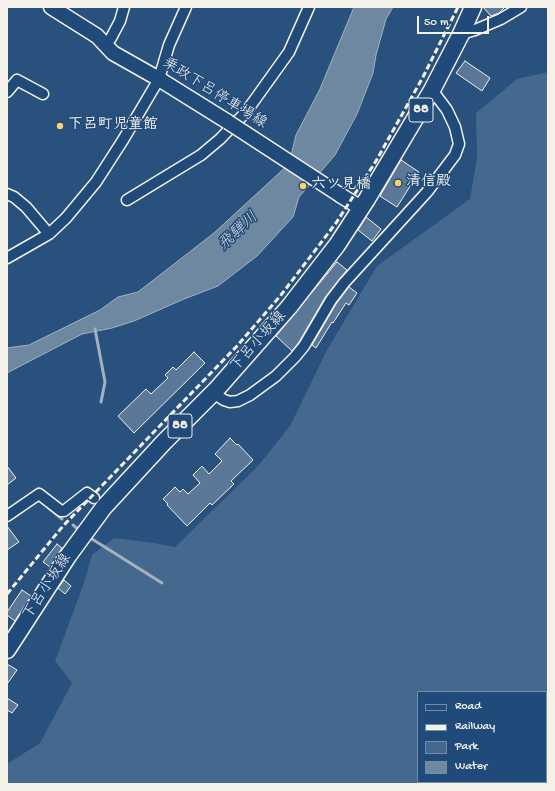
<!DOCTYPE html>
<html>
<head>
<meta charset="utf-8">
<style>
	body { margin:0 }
	#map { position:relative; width:555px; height:791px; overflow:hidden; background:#28517e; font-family:"Gochi Hand",sans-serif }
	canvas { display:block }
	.frame { position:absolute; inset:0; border:8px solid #f4f1e8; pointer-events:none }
	.legend { position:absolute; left:417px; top:691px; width:130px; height:92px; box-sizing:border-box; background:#1f4a7a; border:1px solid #748da6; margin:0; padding:5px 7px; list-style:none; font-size:12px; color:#f4f1e8 }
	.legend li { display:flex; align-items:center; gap:8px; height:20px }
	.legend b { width:20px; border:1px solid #748da6 }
	.scale { position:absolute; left:417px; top:16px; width:72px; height:18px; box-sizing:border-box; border:2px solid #f4f1e8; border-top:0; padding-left:5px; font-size:12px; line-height:14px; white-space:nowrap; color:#f4f1e8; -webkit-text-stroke:3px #1f4a7a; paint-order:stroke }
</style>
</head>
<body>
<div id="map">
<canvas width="555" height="791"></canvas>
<div class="frame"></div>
<ul class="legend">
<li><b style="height:5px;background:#1f4a7a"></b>Road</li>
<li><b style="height:5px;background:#f4f1e8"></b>Railway</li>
<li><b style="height:11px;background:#45688e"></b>Park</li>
<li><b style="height:11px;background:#6e88a2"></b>Water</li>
</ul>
<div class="scale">50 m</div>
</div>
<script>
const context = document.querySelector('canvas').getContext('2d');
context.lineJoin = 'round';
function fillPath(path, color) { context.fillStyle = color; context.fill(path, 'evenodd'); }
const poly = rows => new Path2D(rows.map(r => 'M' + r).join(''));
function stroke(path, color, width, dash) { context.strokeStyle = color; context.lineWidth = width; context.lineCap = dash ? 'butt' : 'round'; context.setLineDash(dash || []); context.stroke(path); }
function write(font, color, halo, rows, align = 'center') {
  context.font = font + ' "Gochi Hand","Klee One",sans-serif'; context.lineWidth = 3; context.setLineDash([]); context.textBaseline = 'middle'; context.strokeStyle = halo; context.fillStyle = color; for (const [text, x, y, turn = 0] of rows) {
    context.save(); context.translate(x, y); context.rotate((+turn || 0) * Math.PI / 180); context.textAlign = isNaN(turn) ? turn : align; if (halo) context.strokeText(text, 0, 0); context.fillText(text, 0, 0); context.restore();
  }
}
fillPath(poly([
	[548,72,548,784,7,784,7,764,40,743,72,683,55,661,84,583,92,555,114,538,154,543,175,547,258,466,290,426,327,350,377,266,470,199,477,158,476,113,517,79],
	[418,692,546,692,546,782,418,782]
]), '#45688e');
const water = poly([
	[354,7,393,7,386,19,376,55,373,73,357,114,335,155,299,197,293,217,257,256,218,286,184,299,134,321,112,328,82,334,7,373,7,348,29,345,100,310,118,297,138,292,214,233,289,164,296,135,320,89,354,7]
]);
fillPath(water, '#6e88a2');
stroke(water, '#a4b2be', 1);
stroke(poly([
	[95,329,105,382,101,402],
	[48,507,62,519],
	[73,525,79,530],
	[92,539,162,583]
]), '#a4b2be', 3);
const building = poly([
	[483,7,505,7,499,13,491,16,483,7],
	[465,61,490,78,482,91,456,73,465,61],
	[401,160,419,172,397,207,380,196,401,160],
	[366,217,381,229,372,241,358,230,366,217],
	[337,262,347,270,326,296,299,342,292,351,276,336,337,262],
	[349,287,357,293,349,305,346,303,333,323,332,322,316,348,312,345,336,304,349,287],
	[194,352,205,363,134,433,118,416,146,389,151,394,168,378,165,375,173,367,176,370,194,352],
	[230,438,237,445,238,444,253,460,231,481,234,484,212,505,210,503,187,526,167,505,168,504,163,499,175,487,180,492,183,489,188,494,200,483,193,475,202,466,209,474,222,461,215,454,230,438],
	[7,466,16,478,7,485,7,466],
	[7,526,19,542,7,550,7,526],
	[57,544,62,548,50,567,43,562,57,544],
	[64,580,71,586,65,594,58,588,64,580],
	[22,590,31,596,15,621,7,615,7,612,22,590],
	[7,664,17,670,7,684,7,664],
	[7,698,18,705,12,713,7,710,7,698]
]);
fillPath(building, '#5b7899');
stroke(building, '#f4f1e8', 1);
const street = poly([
	[461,34,475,30,501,19,521,7],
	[105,45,111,38,120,21,124,7],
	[7,92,17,80,43,94],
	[7,194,14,197,26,207,49,234],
	[127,200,201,155,220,139,246,112,289,52,309,7],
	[7,258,49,234,66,218,96,182,123,140,159,79,169,45,186,7],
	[213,393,224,400,230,402,238,401,250,395,276,376,295,357,304,346,331,300,344,283,427,192,455,155,459,144,455,127,447,110,432,90],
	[7,516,39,494,61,511,64,511,87,493,94,498]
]);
const secondary = poly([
	[51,7,97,36,113,53,159,79,228,122],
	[340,195,361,208]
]);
const primary = poly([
	[7,650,68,556,104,507,164,442,216,390,289,307,337,245,367,199,432,90,461,34,473,7]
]);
stroke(street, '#f4f1e8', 13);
stroke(secondary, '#f4f1e8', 17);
stroke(primary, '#f4f1e8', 19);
stroke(street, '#1f4a7a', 10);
stroke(secondary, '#1f4a7a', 14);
stroke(primary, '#1f4a7a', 16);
stroke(poly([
	[7,594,63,526,237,346,281,295,336,223,376,161,423,77,458,7]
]), '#f4f1e8', 3, [6, 3]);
const secondaryBridge = poly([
	[228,122,340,195]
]);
stroke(secondaryBridge, '#f4f1e8', 17, []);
stroke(secondaryBridge, '#1f4a7a', 14);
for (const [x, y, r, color] of [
	[60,126,4,"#ffd166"],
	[398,183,4,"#ffd166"],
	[303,186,4,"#ffd166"]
]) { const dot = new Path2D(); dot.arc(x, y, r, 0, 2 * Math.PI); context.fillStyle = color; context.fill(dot); stroke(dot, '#1f4a7a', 1.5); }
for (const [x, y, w] of [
	[421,110,24],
	[180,426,24]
]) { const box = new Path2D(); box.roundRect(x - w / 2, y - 12, w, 24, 3); context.fillStyle = '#1f4a7a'; context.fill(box); stroke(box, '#f4f1e8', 1); }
write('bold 14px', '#f4f1e8', null, [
	["88",421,110],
	["88",180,426]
]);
write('15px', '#f4f1e8', '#1f4a7a', [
	["乗政下呂停車場線",214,94,32],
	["下呂小坂線",259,342,-48],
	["下呂小坂線",48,587,-57]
]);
write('bold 15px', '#f4f1e8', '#1f4a7a', [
	["下呂町児童館",68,126],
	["清信殿",406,183],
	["六ツ見橋",311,186]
], 'left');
write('italic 16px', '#d9dcda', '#1f4a7a', [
	["飛騨川",239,232,-43]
]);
</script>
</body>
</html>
